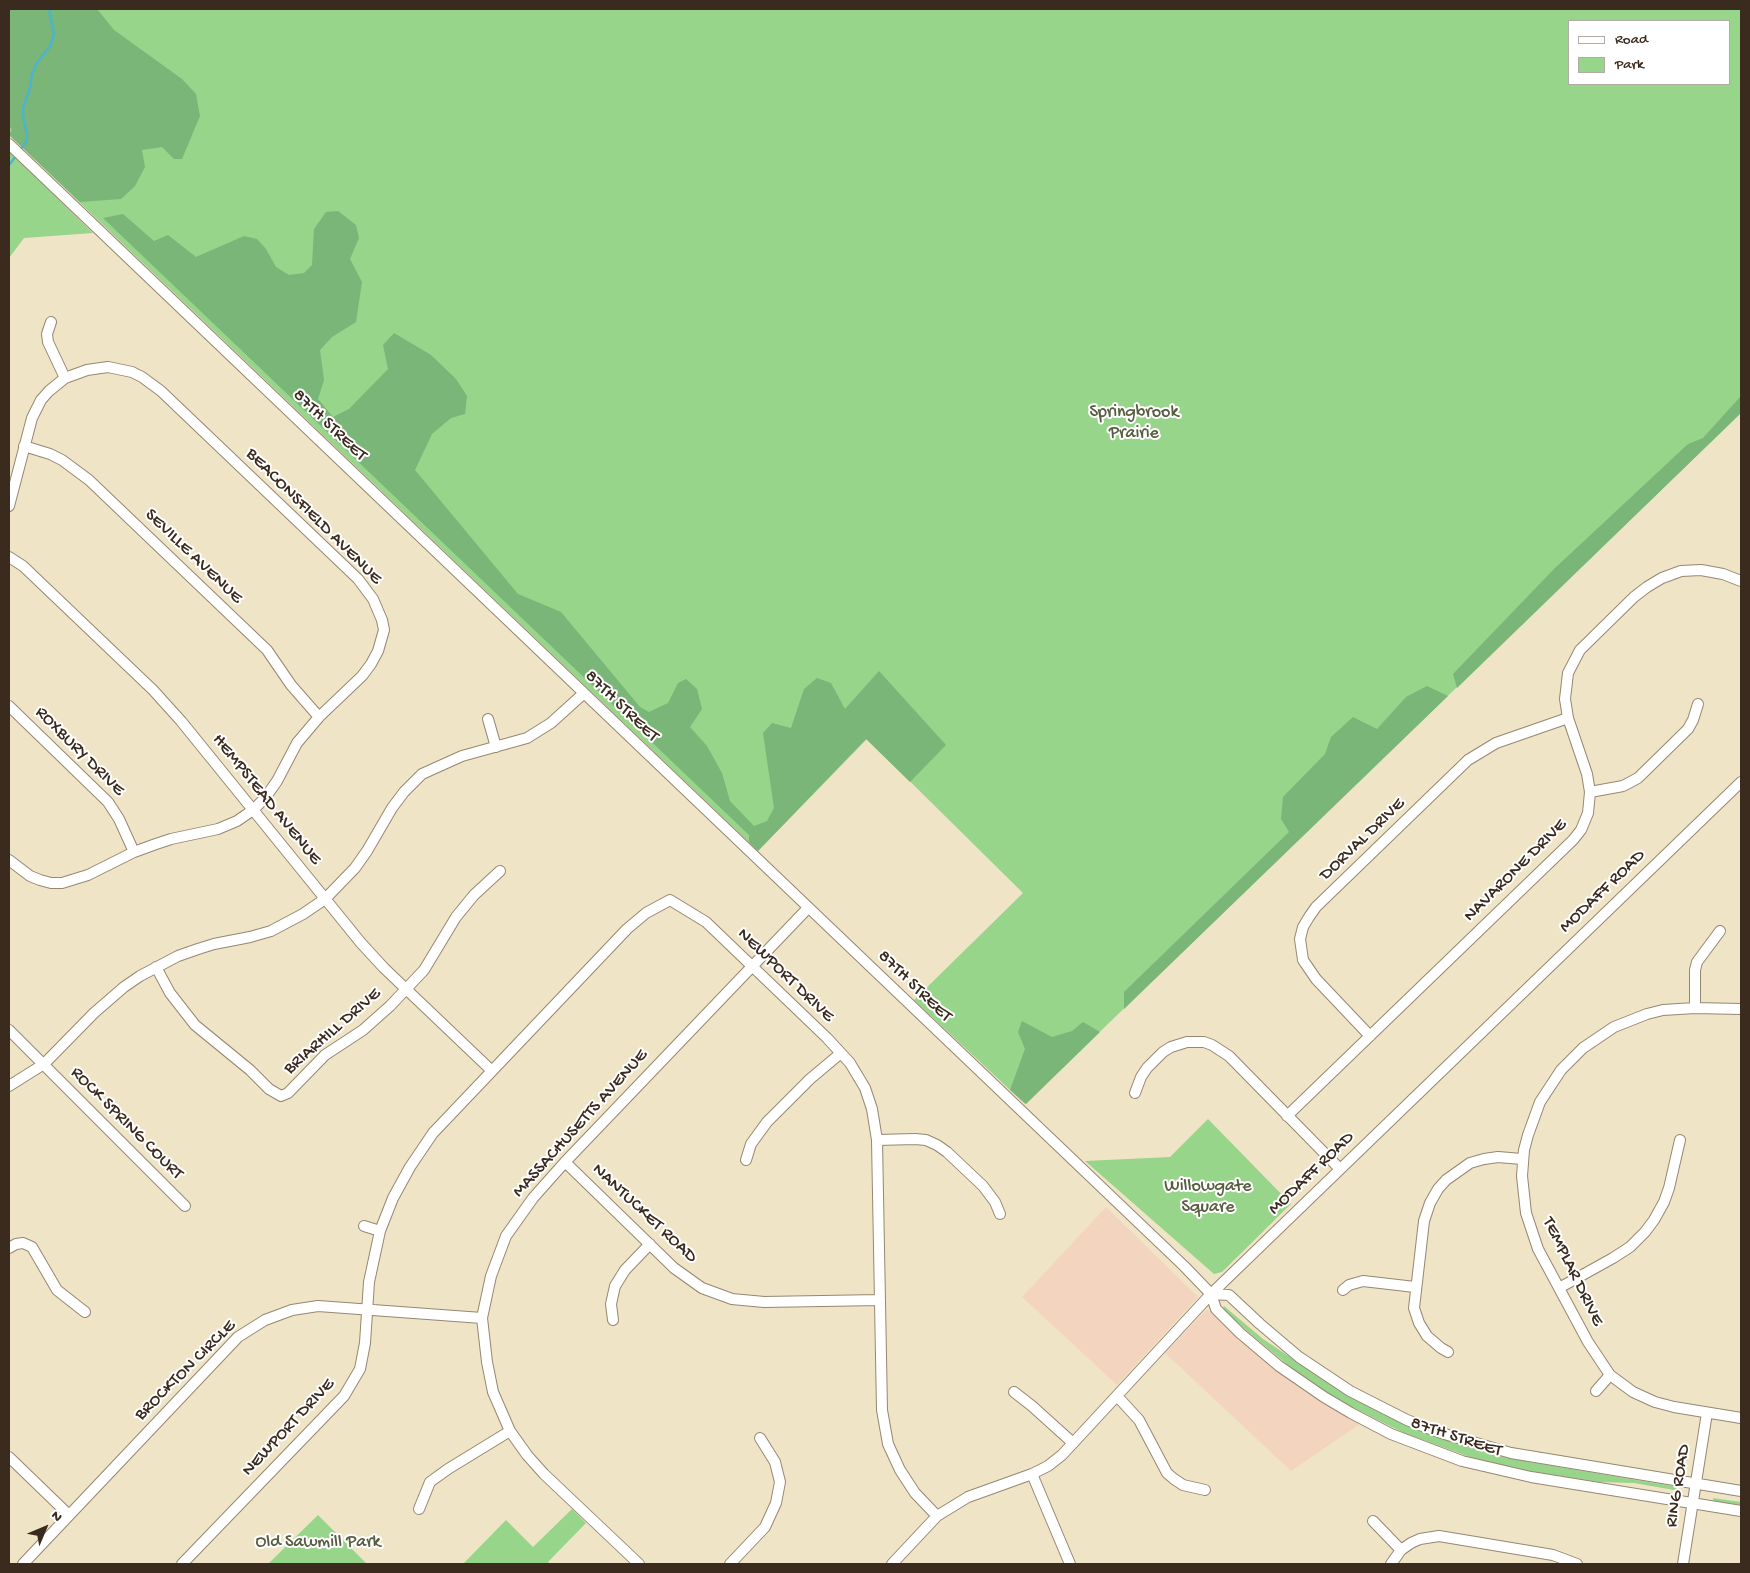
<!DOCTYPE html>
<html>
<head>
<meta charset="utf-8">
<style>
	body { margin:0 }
	#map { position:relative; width:1750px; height:1573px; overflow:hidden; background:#f0e4c7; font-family:"Gochi Hand",sans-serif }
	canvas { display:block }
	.frame { position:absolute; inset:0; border:10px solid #3b2a1e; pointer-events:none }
	.legend { position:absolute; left:1568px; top:20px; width:162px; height:65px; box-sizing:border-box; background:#fff; border:1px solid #b1aaa5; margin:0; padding:6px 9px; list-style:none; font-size:15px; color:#3b2a1e }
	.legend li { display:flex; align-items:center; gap:10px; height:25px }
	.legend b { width:25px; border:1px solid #b1aaa5 }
	.north { position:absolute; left:20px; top:1503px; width:50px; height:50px; -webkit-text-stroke:4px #fff; paint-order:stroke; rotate:45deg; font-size:14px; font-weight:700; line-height:20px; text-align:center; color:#3b2a1e }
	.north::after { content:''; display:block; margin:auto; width:18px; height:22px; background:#3b2a1e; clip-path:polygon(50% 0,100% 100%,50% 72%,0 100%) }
</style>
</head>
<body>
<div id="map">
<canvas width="1750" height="1573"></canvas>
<div class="frame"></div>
<ul class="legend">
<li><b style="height:6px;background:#fff"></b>Road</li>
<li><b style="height:14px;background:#97d58b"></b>Park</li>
</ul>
<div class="north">N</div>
</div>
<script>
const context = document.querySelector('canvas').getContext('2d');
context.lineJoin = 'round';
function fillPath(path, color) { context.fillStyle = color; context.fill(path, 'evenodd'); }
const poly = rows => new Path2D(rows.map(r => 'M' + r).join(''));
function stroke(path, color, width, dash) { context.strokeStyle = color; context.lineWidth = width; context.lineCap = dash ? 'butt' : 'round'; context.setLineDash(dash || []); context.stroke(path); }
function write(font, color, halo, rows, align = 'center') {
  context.font = font + ' "Gochi Hand",sans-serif'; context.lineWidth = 4; context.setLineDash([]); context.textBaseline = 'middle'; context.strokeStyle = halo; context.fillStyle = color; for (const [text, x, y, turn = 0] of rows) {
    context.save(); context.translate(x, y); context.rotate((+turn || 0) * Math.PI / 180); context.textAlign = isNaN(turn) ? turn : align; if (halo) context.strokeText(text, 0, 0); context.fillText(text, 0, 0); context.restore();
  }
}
fillPath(poly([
	[1106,1207,1198,1297,1117,1385,1022,1297],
	[1207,1309,1275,1369,1305,1391,1360,1424,1291,1471,1165,1353]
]), '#f3d4be');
fillPath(poly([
	[9,9,1741,9,1741,413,1025,1104,914,1000,1023,893,867,739,758,851,9,135],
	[1569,21,1729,21,1729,84,1569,84],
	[9,151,93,233,24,238,9,258],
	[1208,1119,1291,1204,1222,1272,1214,1274,1085,1161,1170,1157],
	[1224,1306,1263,1339,1341,1391,1379,1412,1433,1436,1494,1455,1530,1462,1672,1486,1677,1489,1674,1490,1634,1483,1599,1482,1516,1469,1470,1457,1404,1433,1340,1401,1294,1370,1247,1331,1223,1309],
	[1713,1498,1741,1502,1741,1505,1714,1501],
	[572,1509,586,1523,548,1562,550,1564,463,1564,506,1520,533,1547],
	[318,1515,367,1564,268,1564]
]), '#97d58b');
fillPath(poly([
	[9,9,97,9,114,30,182,79,196,94,200,116,182,159,174,159,162,147,142,150,145,167,135,186,121,199,80,202,9,135,12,130,9,125],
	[338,211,356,225,359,238,350,259,362,282,356,322,332,337,320,350,324,380,318,399,333,417,349,409,388,369,383,345,394,333,431,355,456,379,467,396,465,414,451,418,432,434,415,470,518,594,561,612,640,707,649,712,668,703,678,683,686,679,697,689,702,709,690,727,707,746,722,773,730,801,754,826,767,821,774,808,763,733,772,723,791,728,804,689,817,678,831,683,845,709,879,671,946,745,910,782,866,739,758,851,749,842,749,835,103,218,123,214,154,241,168,235,196,257,244,236,257,239,266,249,276,267,289,275,304,273,312,265,314,229,326,212],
	[1741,396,1741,413,1457,688,1453,674,1554,569,1688,444,1703,438],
	[1427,686,1448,696,1124,1009,1124,992,1289,832,1281,819,1283,797,1325,754,1331,737,1353,717,1377,729,1406,697],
	[1022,1021,1052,1037,1072,1031,1083,1022,1100,1032,1026,1104,1010,1090,1025,1049,1018,1032]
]), '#79b677');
stroke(poly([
	[19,151,26,142,27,135,23,116,23,108,30,88,32,74,37,63,50,46,54,35,49,9],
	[9,165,16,156]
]), '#4db4cb', 2.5);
const minor = poly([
	[9,144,1184,1266,1211,1294,1216,1309,1240,1333,1279,1366,1324,1397,1351,1413,1391,1434,1462,1461,1531,1477,1741,1511],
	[51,322,47,334,48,342,65,378],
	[24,446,50,454,62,460,89,480,267,650,291,685,319,717],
	[9,506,32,418,41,400,49,391,65,378,87,370,108,367,132,372,142,377,161,391,358,579,373,599,382,620,384,630,378,651,371,664,362,676,319,717,297,743,277,781,265,798,253,810,237,821,218,829,171,839,156,844,134,852,88,875,62,883,51,883,40,880,30,876,9,860],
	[9,557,23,566,153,690,181,721,361,943,384,968,491,1070],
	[9,706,108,802,119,819,134,852],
	[488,719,496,747],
	[1590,792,1623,786,1638,778,1688,729,1693,720,1698,704],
	[156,967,170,993,195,1025,250,1070,269,1089,281,1096,288,1093,325,1055,363,1030,390,1006,424,970,456,917,474,895,500,871],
	[1695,1008,1695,970,1697,962,1720,931],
	[1741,1009,1695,1008,1663,1010,1647,1014,1614,1027,1583,1048,1561,1070,1540,1102,1528,1135,1524,1150,1522,1176,1526,1213,1538,1249,1588,1342,1610,1375,1633,1392,1655,1402,1674,1407,1741,1418],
	[9,1030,185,1206],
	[1370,1036,1316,979,1303,960,1300,939,1303,927,1309,917,1316,907,1468,760,1496,743,1568,718],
	[9,1086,44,1064,94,1013,124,987,140,976,178,956,198,949,214,944,250,937,271,931,303,914,325,899,355,868,367,851,392,808,404,792,422,774,462,756,527,738,551,723,583,694],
	[1135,1093,1141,1077,1147,1068,1163,1052,1171,1047,1187,1042,1204,1042,1212,1045,1229,1056,1340,1169],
	[1287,1116,1573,840,1581,830,1588,813,1590,792,1587,774,1568,718,1565,699,1568,673,1580,650,1634,597,1647,587,1662,578,1681,571,1701,570,1723,574,1741,581],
	[877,1140,915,1139,926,1140,937,1145,947,1152,983,1186,995,1202,1000,1214],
	[746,1160,751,1144,767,1122,810,1079,841,1053],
	[565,1162,674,1268,702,1288,732,1299,764,1302,880,1300],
	[364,1226,380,1231],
	[9,1248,16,1244,23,1243,32,1247,57,1290,85,1312],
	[1559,1288,1613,1258,1630,1247,1645,1232,1654,1220,1664,1202,1669,1188,1680,1140],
	[1343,1290,1349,1285,1363,1281,1415,1287],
	[1211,1294,1229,1295,1260,1324,1299,1357,1350,1391,1407,1420,1441,1433,1511,1453,1741,1491],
	[613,1320,611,1304,615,1286,625,1270,650,1244],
	[1448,1352,1441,1348,1427,1336,1419,1323,1414,1308,1424,1221,1430,1203,1438,1189,1446,1180,1470,1163,1484,1159,1498,1157,1522,1159],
	[1596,1391,1610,1375],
	[1014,1392,1032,1406,1073,1443],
	[1117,1396,1139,1420,1167,1473,1174,1479,1183,1485,1205,1490],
	[9,1457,69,1515],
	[1032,1474,1070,1564],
	[419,1509,430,1482,448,1469,510,1431],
	[1373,1521,1401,1550],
	[23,1564,238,1337,265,1320,292,1310,318,1306,482,1318],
	[182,1564,344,1396,360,1369,365,1343,369,1282,380,1231,393,1198,410,1167,433,1133,627,929,646,913,670,900,706,922,827,1038,850,1063,865,1088,872,1109,877,1140,882,1410,888,1444,900,1470,915,1493,937,1516],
	[639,1564,544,1474,527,1455,510,1431,493,1392,487,1362,482,1318,491,1276,506,1236,533,1198,565,1162,808,908],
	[730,1564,765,1527,776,1503,780,1482,775,1462,760,1438],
	[892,1564,937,1516,968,1497,1032,1474,1048,1466,1062,1455,1211,1294,1741,782],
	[1391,1564,1401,1550,1411,1543,1420,1539,1439,1536,1553,1555,1577,1564],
	[1683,1564,1707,1413]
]);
stroke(minor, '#968772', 12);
stroke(minor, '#fff', 10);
write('18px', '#575d3f', '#fff', [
	["Springbrook",1134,413],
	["Prairie",1134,434],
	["Willowgate",1208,1187],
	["Square",1208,1208],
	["Old Sawmill Park",318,1543]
]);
write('18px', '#3b2a1e', '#fff', [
	["87TH STREET",329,426,44],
	["BEACONSFIELD AVENUE",313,517,45],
	["SEVILLE AVENUE",193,557,44],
	["87TH STREET",621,707,44],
	["ROXBURY DRIVE",79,752,45],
	["HEMPSTEAD AVENUE",266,800,51],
	["DORVAL DRIVE",1363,840,-44],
	["NAVARONE DRIVE",1516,871,-45],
	["MODAFF ROAD",1603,892,-44],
	["NEWPORT DRIVE",785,976,44],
	["87TH STREET",914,987,44],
	["BRIARHILL DRIVE",333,1032,-41],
	["ROCK SPRING COURT",126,1124,45],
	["MASSACHUSETTS AVENUE",581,1124,-48],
	["MODAFF ROAD",1312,1174,-44],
	["NANTUCKET ROAD",644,1214,43],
	["TEMPLAR DRIVE",1572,1272,64],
	["BROCKTON CIRCLE",186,1371,-45],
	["NEWPORT DRIVE",289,1428,-47],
	["87TH STREET",1456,1438,18],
	["RING ROAD",1679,1486,-81]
]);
</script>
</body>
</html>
